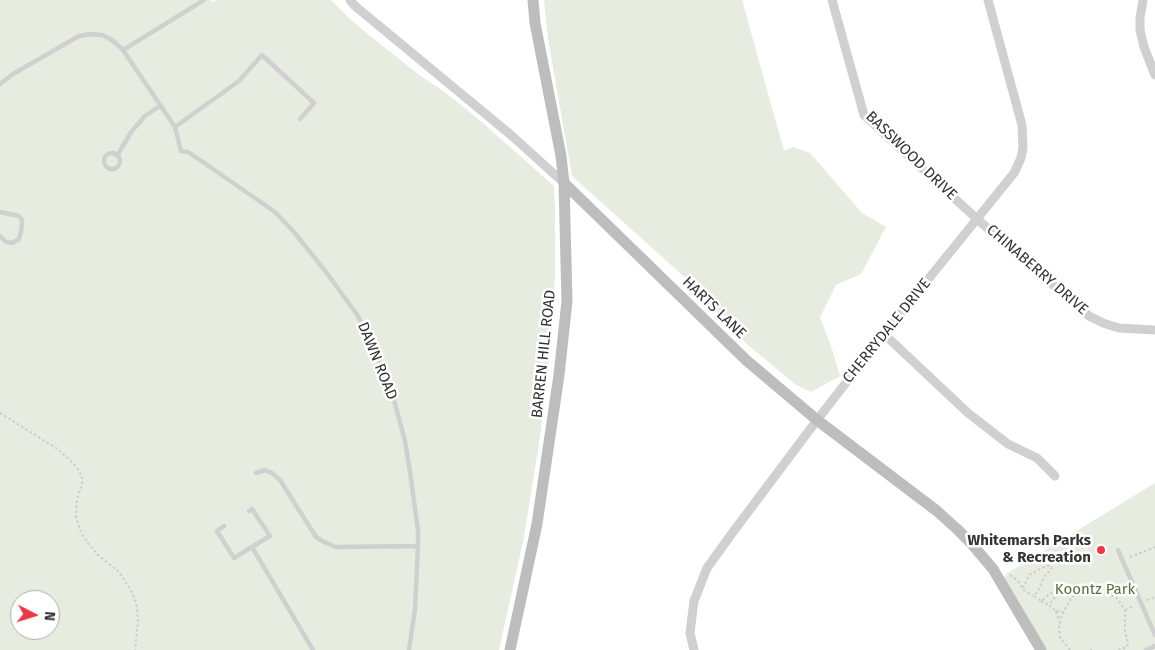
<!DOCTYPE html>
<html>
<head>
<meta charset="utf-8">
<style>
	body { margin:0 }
	#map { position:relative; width:1155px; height:650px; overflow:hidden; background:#fff; font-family:"Fira Sans",sans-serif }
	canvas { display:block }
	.north { position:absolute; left:10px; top:590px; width:50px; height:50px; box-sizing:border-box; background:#fff; border:1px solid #adadad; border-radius:50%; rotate:95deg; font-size:14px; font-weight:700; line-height:20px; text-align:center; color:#333 }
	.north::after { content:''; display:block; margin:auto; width:18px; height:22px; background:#e63946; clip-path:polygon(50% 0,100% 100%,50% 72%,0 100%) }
</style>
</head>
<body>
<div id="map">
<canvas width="1155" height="650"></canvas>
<div class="north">N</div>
</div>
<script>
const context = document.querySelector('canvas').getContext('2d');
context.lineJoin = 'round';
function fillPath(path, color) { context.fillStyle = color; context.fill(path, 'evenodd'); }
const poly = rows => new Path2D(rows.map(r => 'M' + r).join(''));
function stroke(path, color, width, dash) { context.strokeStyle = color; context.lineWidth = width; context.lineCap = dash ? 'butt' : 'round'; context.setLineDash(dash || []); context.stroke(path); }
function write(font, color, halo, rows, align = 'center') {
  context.font = font + ' "Fira Sans",sans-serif'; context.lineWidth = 5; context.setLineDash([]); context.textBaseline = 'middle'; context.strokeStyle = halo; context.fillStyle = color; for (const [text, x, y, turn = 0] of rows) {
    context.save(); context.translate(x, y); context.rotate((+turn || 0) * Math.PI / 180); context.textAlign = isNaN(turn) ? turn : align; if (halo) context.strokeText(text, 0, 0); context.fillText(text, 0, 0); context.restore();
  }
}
fillPath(poly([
	[0,0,211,0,212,2,217,0,331,0,350,19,364,31,418,74,447,94,477,118,554,186,555,210,555,275,552,332,540,437,524,537,499,650,0,650],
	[20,600,50,600,50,630,20,630],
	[544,0,742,0,784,151,793,147,810,153,862,213,886,227,861,274,836,285,820,317,832,349,840,376,811,392,795,384,742,340,690,282,572,176,548,38],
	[1155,483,1155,650,1047,650,1005,579,1006,574]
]), '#e6ecdf');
stroke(poly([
	[0,413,56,448,70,460,78,469,82,476,82,485,77,499,76,516,81,533,88,543,98,555,119,572,132,592,137,607,138,621,135,650],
	[1130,557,1155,547],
	[1010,575,1018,581,1024,590,1033,596],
	[1022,588,1026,582,1029,575,1046,566,1050,566,1052,568,1044,577,1039,589,1034,596,1041,601,1054,591,1056,590,1057,591,1057,594,1049,605,1056,611,1063,612],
	[1147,600,1155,597],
	[1041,601,1049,605],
	[1125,610,1134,606],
	[1056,611,1059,621],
	[1070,650,1060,637,1059,628,1061,616,1072,597,1075,595,1088,596,1104,594,1108,594,1116,597,1125,610,1125,631,1128,644,1127,647,1118,650],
	[1090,650,1095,650]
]), '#cdcdcd', 2, [2.5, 2.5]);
stroke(poly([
	[123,50,204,0],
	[0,84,13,74,79,36,90,34,102,35,112,40,123,50,175,127,181,151,188,152,200,160,275,212,294,232,326,272,358,316,380,363,394,400,405,441,410,472,418,530,418,546,415,609,409,650],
	[175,127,239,81,262,55,314,103,300,119],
	'104 161a8 8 0 1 1 16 0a8 8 0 1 1-16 0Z',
	[117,156,131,132,145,116,160,106],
	[0,212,19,216,22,220,21,232,19,239,12,243,6,242,0,236],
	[256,473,265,470,272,473,280,480,316,537,324,542,336,547,418,546],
	[224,526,217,531,234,558,270,536,252,509,249,511],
	[252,547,313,650],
	[1118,550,1155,635],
	[1146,650,1155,646]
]), '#d0d0d0', 4.5);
stroke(poly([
	[350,0,355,6,511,135,564,183],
	[832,0,864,115,977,219,1089,316,1103,323,1119,328,1155,330],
	[1143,0,1140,18,1140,30,1144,47,1155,75],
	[884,334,968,413,1008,444,1037,458,1055,476],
	[694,650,690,633,694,601,707,568,733,532,817,420,884,334,1014,173,1021,158,1023,148,1022,125,988,0]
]), '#d0d0d0', 9);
stroke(poly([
	[564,183,746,360,817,420,937,511,958,530,971,543,993,569,1041,650],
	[510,650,537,524,559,375,567,301,564,183,561,156,535,23,533,0]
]), '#bdbdbd', 11);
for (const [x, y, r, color] of [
	[1101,550,5,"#e63946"]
]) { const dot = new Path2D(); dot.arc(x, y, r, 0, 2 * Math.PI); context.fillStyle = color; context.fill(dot); stroke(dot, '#fff', 2); }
write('15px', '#333', '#fff', [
	["BASSWOOD DRIVE",911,156,44],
	["CHINABERRY DRIVE",1037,270,41],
	["HARTS LANE",714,308,44],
	["CHERRYDALE DRIVE",887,331,-51],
	["BARREN HILL ROAD",544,354,-84],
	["DAWN ROAD",377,361,68]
]);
write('bold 15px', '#333', '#fff', [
	["Whitemarsh Parks",1091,541],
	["& Recreation",1091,558]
], 'right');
write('15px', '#56703f', '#fff', [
	["Koontz Park",1095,590]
]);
</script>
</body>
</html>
